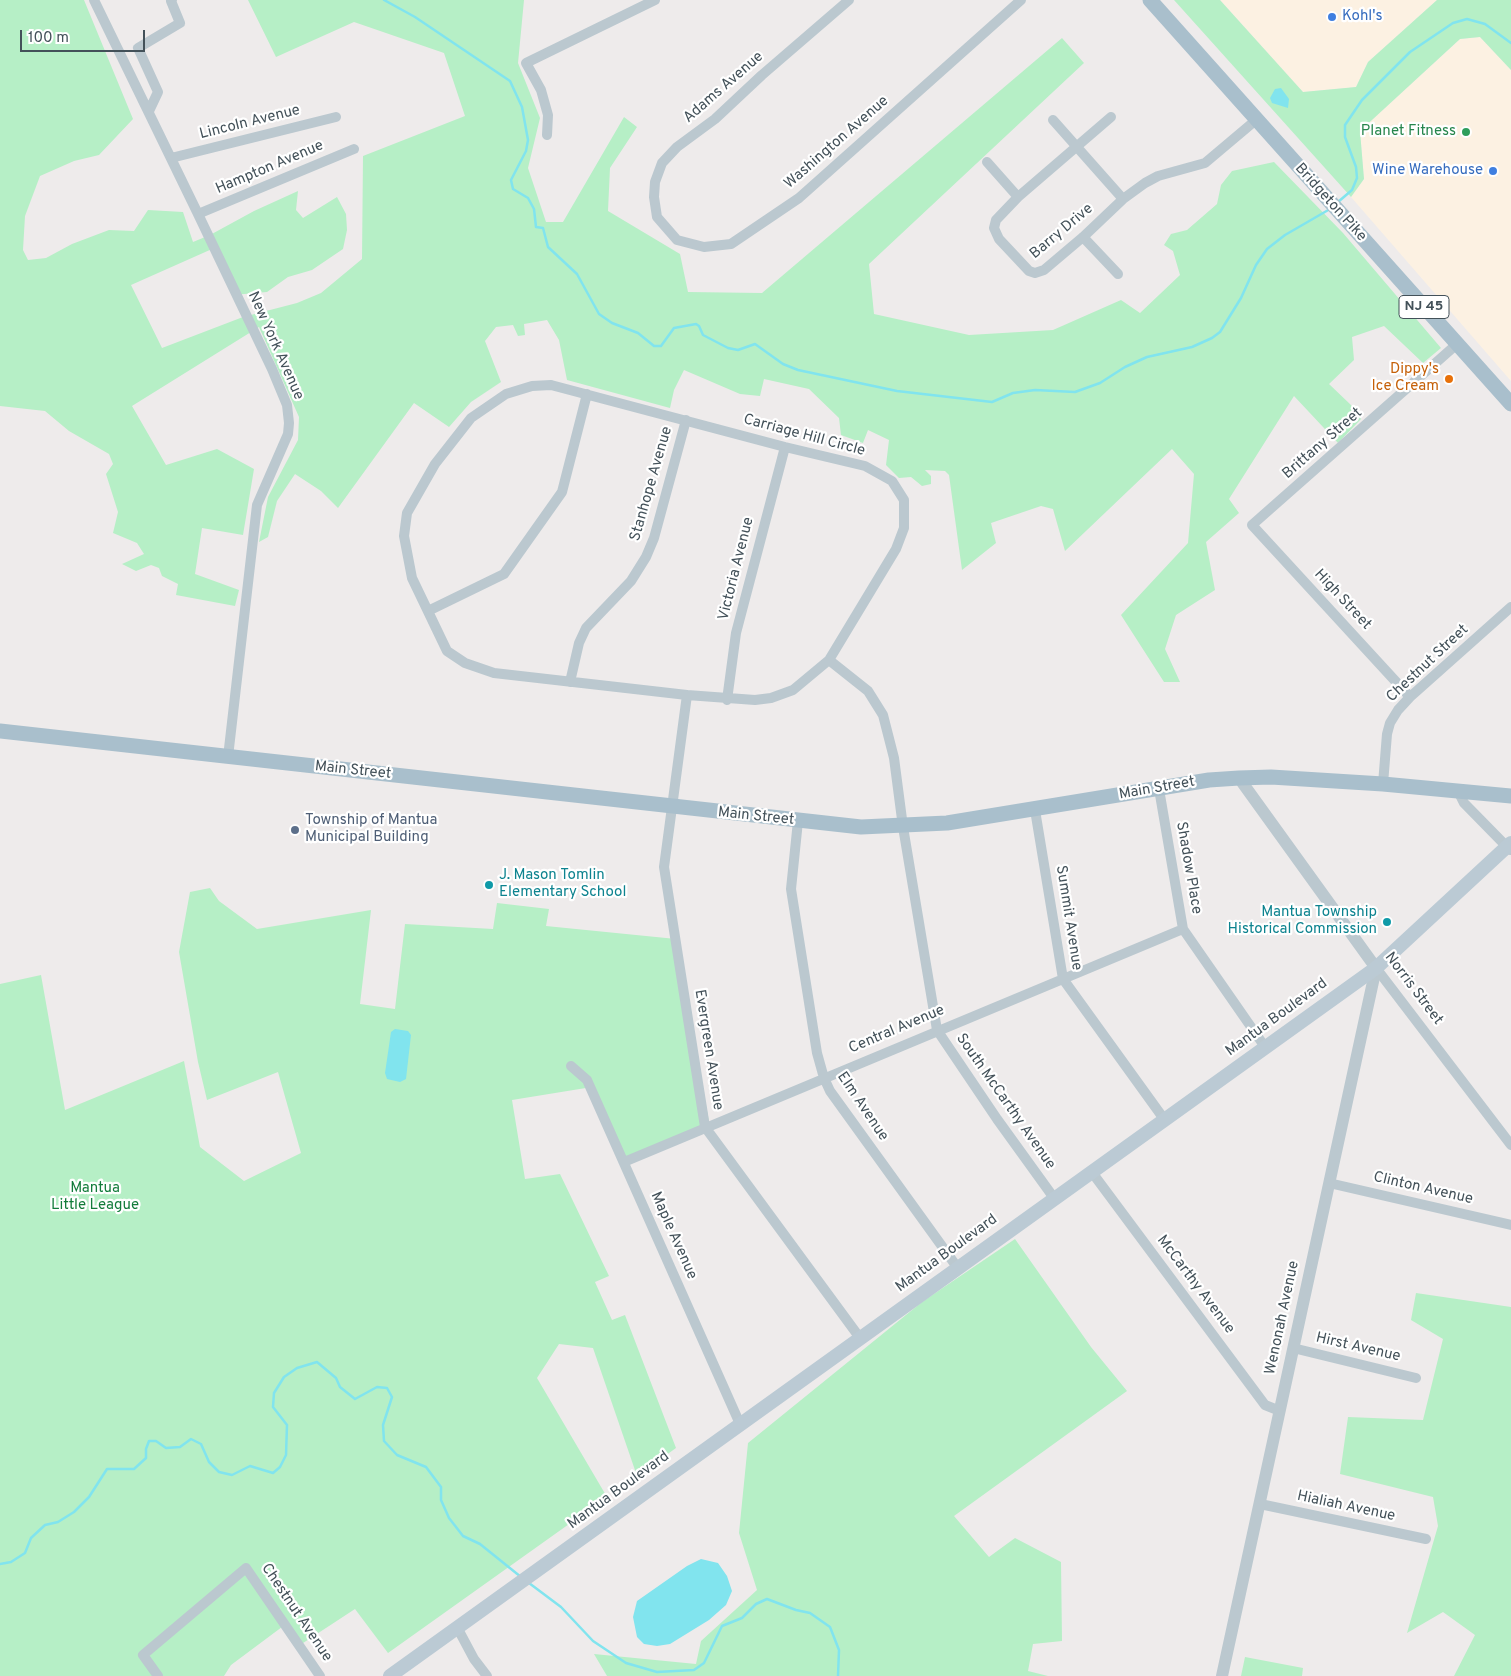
<!DOCTYPE html>
<html>
<head>
<meta charset="utf-8">
<style>
	body { margin:0 }
	#map { position:relative; width:1511px; height:1676px; overflow:hidden; background:#eeebeb; font-family:Overpass,sans-serif }
	canvas { display:block }
	.scale { position:absolute; left:20px; top:30px; width:125px; height:22px; box-sizing:border-box; border:2px solid #435159; border-top:0; padding-left:6px; font-size:15px; line-height:18px; white-space:nowrap; color:#435159; -webkit-text-stroke:4px #fff; paint-order:stroke }
</style>
</head>
<body>
<div id="map">
<canvas width="1511" height="1676"></canvas>
<div class="scale">100 m</div>
</div>
<script>
const context = document.querySelector('canvas').getContext('2d');
context.lineJoin = 'round';
function fillPath(path, color) { context.fillStyle = color; context.fill(path, 'evenodd'); }
const poly = rows => new Path2D(rows.map(r => 'M' + r).join(''));
function stroke(path, color, width, dash) { context.strokeStyle = color; context.lineWidth = width; context.lineCap = dash ? 'butt' : 'round'; context.setLineDash(dash || []); context.stroke(path); }
function write(font, color, halo, rows, align = 'center') {
  context.font = font + ' Overpass,sans-serif'; context.lineWidth = 4.5; context.setLineDash([]); context.textBaseline = 'middle'; context.strokeStyle = halo; context.fillStyle = color; for (const [text, x, y, turn = 0] of rows) {
    context.save(); context.translate(x, y); context.rotate((+turn || 0) * Math.PI / 180); context.textAlign = isNaN(turn) ? turn : align; if (halo) context.strokeText(text, 0, 0); context.fillText(text, 0, 0); context.restore();
  }
}
fillPath(poly([
	[1220,0,1437,0,1368,62,1356,87,1303,92],
	[1480,37,1511,70,1511,381,1351,197,1364,179,1360,131,1460,39]
]), '#fcf1e2');
fillPath(poly([
	[0,0,84,0,133,119,99,155,74,161,40,176,25,216,23,250,28,260,46,258,72,244,109,230,134,231,148,210,183,212,193,242,210,235,254,211,298,191,296,210,303,218,337,197,346,214,347,230,343,249,312,270,288,277,267,292,233,295,212,249,131,285,162,348,243,317,297,303,321,293,362,259,363,156,465,116,444,53,354,22,276,57,248,0,524,0,518,63,540,118,528,168,546,222,563,222,624,117,637,127,610,168,608,211,680,254,688,292,762,293,1062,38,1084,63,869,264,874,314,969,335,1053,330,1121,300,1140,313,1180,275,1173,251,1164,245,1171,234,1187,230,1217,204,1221,185,1232,171,1274,162,1343,233,1441,348,1423,363,1384,326,1352,337,1354,360,1329,384,1351,405,1361,419,1338,443,1294,396,1229,499,1239,513,1206,542,1215,590,1176,615,1165,649,1180,682,1164,682,1121,615,1188,543,1194,474,1172,449,1065,551,1053,509,1041,506,991,523,996,543,962,570,949,475,945,471,925,470,931,476,931,484,922,486,911,477,899,478,886,465,889,440,868,430,863,443,841,435,839,418,809,389,764,379,760,396,740,394,684,370,674,390,670,408,567,380,559,340,547,320,524,324,525,335,518,336,513,325,496,327,485,341,501,382,471,402,449,427,414,403,338,508,321,491,295,474,277,501,268,537,259,542,268,497,298,440,299,417,259,327,132,406,166,465,217,449,254,469,243,535,202,528,195,574,239,590,235,606,176,595,178,584,162,576,159,568,151,565,136,571,122,564,144,554,137,543,113,533,118,512,106,474,113,464,109,454,69,431,45,411,0,406],
	[1174,0,1220,0,1303,92,1356,87,1368,62,1437,0,1511,0,1511,70,1480,37,1460,39,1360,131,1364,179,1351,197],
	[210,888,219,901,257,929,371,910,360,1004,395,1009,405,924,493,929,497,903,549,909,546,926,676,939,710,1127,627,1160,592,1087,512,1100,525,1179,560,1174,609,1276,595,1282,612,1320,625,1315,676,1448,637,1476,593,1348,559,1344,537,1378,607,1497,388,1653,355,1609,300,1645,286,1624,231,1665,224,1676,0,1676,0,984,41,975,65,1110,184,1061,200,1147,244,1181,301,1153,278,1072,207,1100,198,1062,179,952,190,892],
	[1015,1239,1091,1347,1127,1391,954,1516,989,1557,1015,1538,1061,1562,1062,1641,1033,1644,1028,1671,1048,1676,607,1676,594,1654,696,1664,701,1641,757,1590,739,1533,748,1443,922,1302],
	[1416,1293,1511,1307,1511,1676,1454,1676,1475,1635,1443,1612,1407,1633,1438,1526,1433,1497,1340,1474,1348,1417,1423,1420,1443,1339,1411,1320],
	[1245,1657,1303,1668,1302,1676,1241,1676]
]), '#b6efc6');
fillPath(poly([
	[1281,88,1289,99,1288,108,1272,103,1270,98,1275,89],
	[395,1029,408,1031,411,1035,406,1079,400,1082,387,1079,385,1073,391,1032],
	[701,1559,718,1563,727,1576,732,1591,726,1605,709,1620,670,1644,657,1646,644,1644,637,1637,633,1617,637,1601,687,1566]
]), '#81e4ee');
stroke(poly([
	[384,0,415,17,510,81,522,107,528,140,526,151,511,180,513,189,528,198,534,209,536,227,543,228,548,247,577,274,599,314,612,323,638,333,654,346,661,346,674,328,696,324,699,326,703,335,728,348,738,350,755,344,783,364,798,370,897,391,992,402,1013,393,1035,390,1075,392,1100,383,1125,367,1147,357,1192,347,1212,338,1220,332,1241,298,1256,265,1267,249,1285,235,1330,209],
	[1338,202,1352,190,1357,178,1356,167,1345,137,1345,125,1362,100,1410,52,1453,23,1467,19,1485,24,1511,43],
	[0,1564,11,1562,25,1553,31,1538,45,1525,58,1522,74,1512,89,1497,107,1469,134,1469,146,1458,146,1449,149,1441,156,1441,166,1448,180,1447,191,1439,201,1444,209,1462,219,1472,232,1475,250,1466,273,1473,280,1467,286,1455,287,1425,273,1407,274,1393,284,1377,297,1368,317,1362,336,1378,340,1387,355,1399,377,1387,387,1388,392,1397,383,1425,384,1441,397,1455,426,1467,441,1487,441,1500,449,1518,463,1536,480,1544,521,1577],
	[529,1583,561,1607,593,1641,626,1663,657,1672,694,1670,704,1663,722,1626,742,1618,756,1604,767,1599,796,1610,810,1613,830,1627,839,1650,838,1676]
]), '#81e4ee', 2.5);
stroke(poly([
	[94,0,198,214,272,369,287,405,289,423,288,434,257,505,228,757],
	[849,0,762,75,715,119,677,147,662,163,655,182,654,197,657,217,677,240,704,247,731,244,799,198,1021,0],
	[149,111,158,92,138,48,180,23,171,1,172,0],
	[1111,117,1018,197,996,220,994,228,999,239,1029,271,1035,273,1044,270,1083,237,1123,199,1145,183,1158,176,1205,163,1256,120],
	[1053,120,1123,199],
	[547,135,548,115,541,90,526,63,655,0],
	[171,158,336,117],
	[987,162,1018,197],
	[198,214,354,149],
	[1083,237,1118,274],
	[551,385,785,447,865,466,892,481,904,500,904,528,896,549,829,660,793,690,771,698,755,700,687,695,494,673,465,663,447,651,412,578,404,536,407,513,435,464,471,418,506,394,532,386,551,385],
	[428,611,504,574,562,492,587,394],
	[829,660,868,691,883,715,894,758,903,827,937,1030,997,1119,1054,1198],
	[570,682,579,643,586,628,631,581,646,557,654,538,686,420],
	[687,695,664,867,705,1127,860,1338],
	[1410,697,1252,525,1457,344],
	[727,700,736,633,785,447],
	[1383,784,1387,734,1390,723,1398,710,1410,697,1511,607],
	[1159,789,1183,929,1265,1047],
	[1457,789,1464,803,1510,850],
	[1035,810,1063,979,1164,1119],
	[798,821,791,889,817,1053,824,1078,830,1091,957,1267],
	[1376,968,1511,1145],
	[571,1066,587,1080,740,1424],
	[624,1162,1183,929],
	[1091,1171,1265,1405,1280,1411],
	[1329,1183,1511,1225],
	[1293,1348,1416,1378],
	[1260,1504,1426,1539],
	[458,1629,474,1659,487,1676],
	[158,1676,143,1655,246,1568,320,1676]
]), '#bbc8cf', 10);
stroke(poly([
	[1222,1676,1376,968,1239,778]
]), '#bbc8cf', 12);
stroke(poly([
	[390,1676,1376,968,1511,843]
]), '#bbcad4', 14);
stroke(poly([
	[1150,0,1511,404],
	[0,731,861,827,947,823,1209,780,1239,778,1271,777,1383,784,1511,796]
]), '#a9bfcc', 15);
for (const [x, y, r, color] of [
	[1332,17,5,"#3f7fe0"],
	[1466,132,5,"#2e9e5b"],
	[1493,171,5,"#3f7fe0"],
	[1449,379,5,"#e8710a"],
	[295,830,5,"#5c6f8a"],
	[489,885,5,"#0f9aa8"],
	[1387,922,5,"#0f9aa8"]
]) { const dot = new Path2D(); dot.arc(x, y, r, 0, 2 * Math.PI); context.fillStyle = color; context.fill(dot); stroke(dot, '#fff', 2); }
for (const [x, y, w] of [
	[1424,307,50]
]) { const box = new Path2D(); box.roundRect(x - w / 2, y - 11.5, w, 23, 4); context.fillStyle = '#fff'; context.fill(box); stroke(box, '#435159', 1); }
write('bold 14px', '#435159', null, [
	["NJ 45",1424,307]
]);
write('15px', '#366cbe', '#fff', [
	["Kohl's",1342,17],
	["Wine Warehouse",1483,171,"right"]
], 'left');
write('15px', '#435159', '#fff', [
	["Adams Avenue",724,88,-41],
	["Lincoln Avenue",250,123,-14],
	["Washington Avenue",837,143,-41],
	["Hampton Avenue",270,168,-23],
	["Bridgeton Pike",1330,203,48],
	["Barry Drive",1062,232,-40],
	["New York Avenue",275,346,66],
	["Carriage Hill Circle",804,436,15],
	["Brittany Street",1323,444,-41],
	["Stanhope Avenue",652,484,-74],
	["Victoria Avenue",737,569,-76],
	["High Street",1342,600,47],
	["Chestnut Street",1428,664,-43],
	["Main Street",353,771,6],
	["Main Street",1157,789,-10],
	["Main Street",756,817,6],
	["Shadow Place",1188,868,80],
	["Summit Avenue",1068,918,81],
	["Norris Street",1413,989,53],
	["Mantua Boulevard",1277,1018,-36],
	["Central Avenue",897,1030,-23],
	["Evergreen Avenue",708,1050,81],
	["South McCarthy Avenue",1005,1102,55],
	["Elm Avenue",862,1107,56],
	["Clinton Avenue",1423,1189,13],
	["Maple Avenue",673,1236,66],
	["Mantua Boulevard",947,1254,-36],
	["McCarthy Avenue",1195,1285,53],
	["Wenonah Avenue",1283,1318,-78],
	["Hirst Avenue",1358,1348,13],
	["Mantua Boulevard",619,1491,-36],
	["Hialiah Avenue",1346,1507,12],
	["Chestnut Avenue",296,1613,56]
]);
write('15px', '#27864d', '#fff', [
	["Planet Fitness",1456,132]
], 'right');
write('15px', '#c56008', '#fff', [
	["Dippy's",1439,370],
	["Ice Cream",1439,387]
], 'right');
write('15px', '#4e5e75', '#fff', [
	["Township of Mantua",305,821],
	["Municipal Building",305,838]
], 'left');
write('15px', '#0d838f', '#fff', [
	["J. Mason Tomlin",499,876],
	["Elementary School",499,893],
	["Mantua Township",1377,913,"right"],
	["Historical Commission",1377,930,"right"]
], 'left');
write('15px', '#137c3b', '#fff', [
	["Mantua",95,1189],
	["Little League",95,1206]
]);
</script>
</body>
</html>
